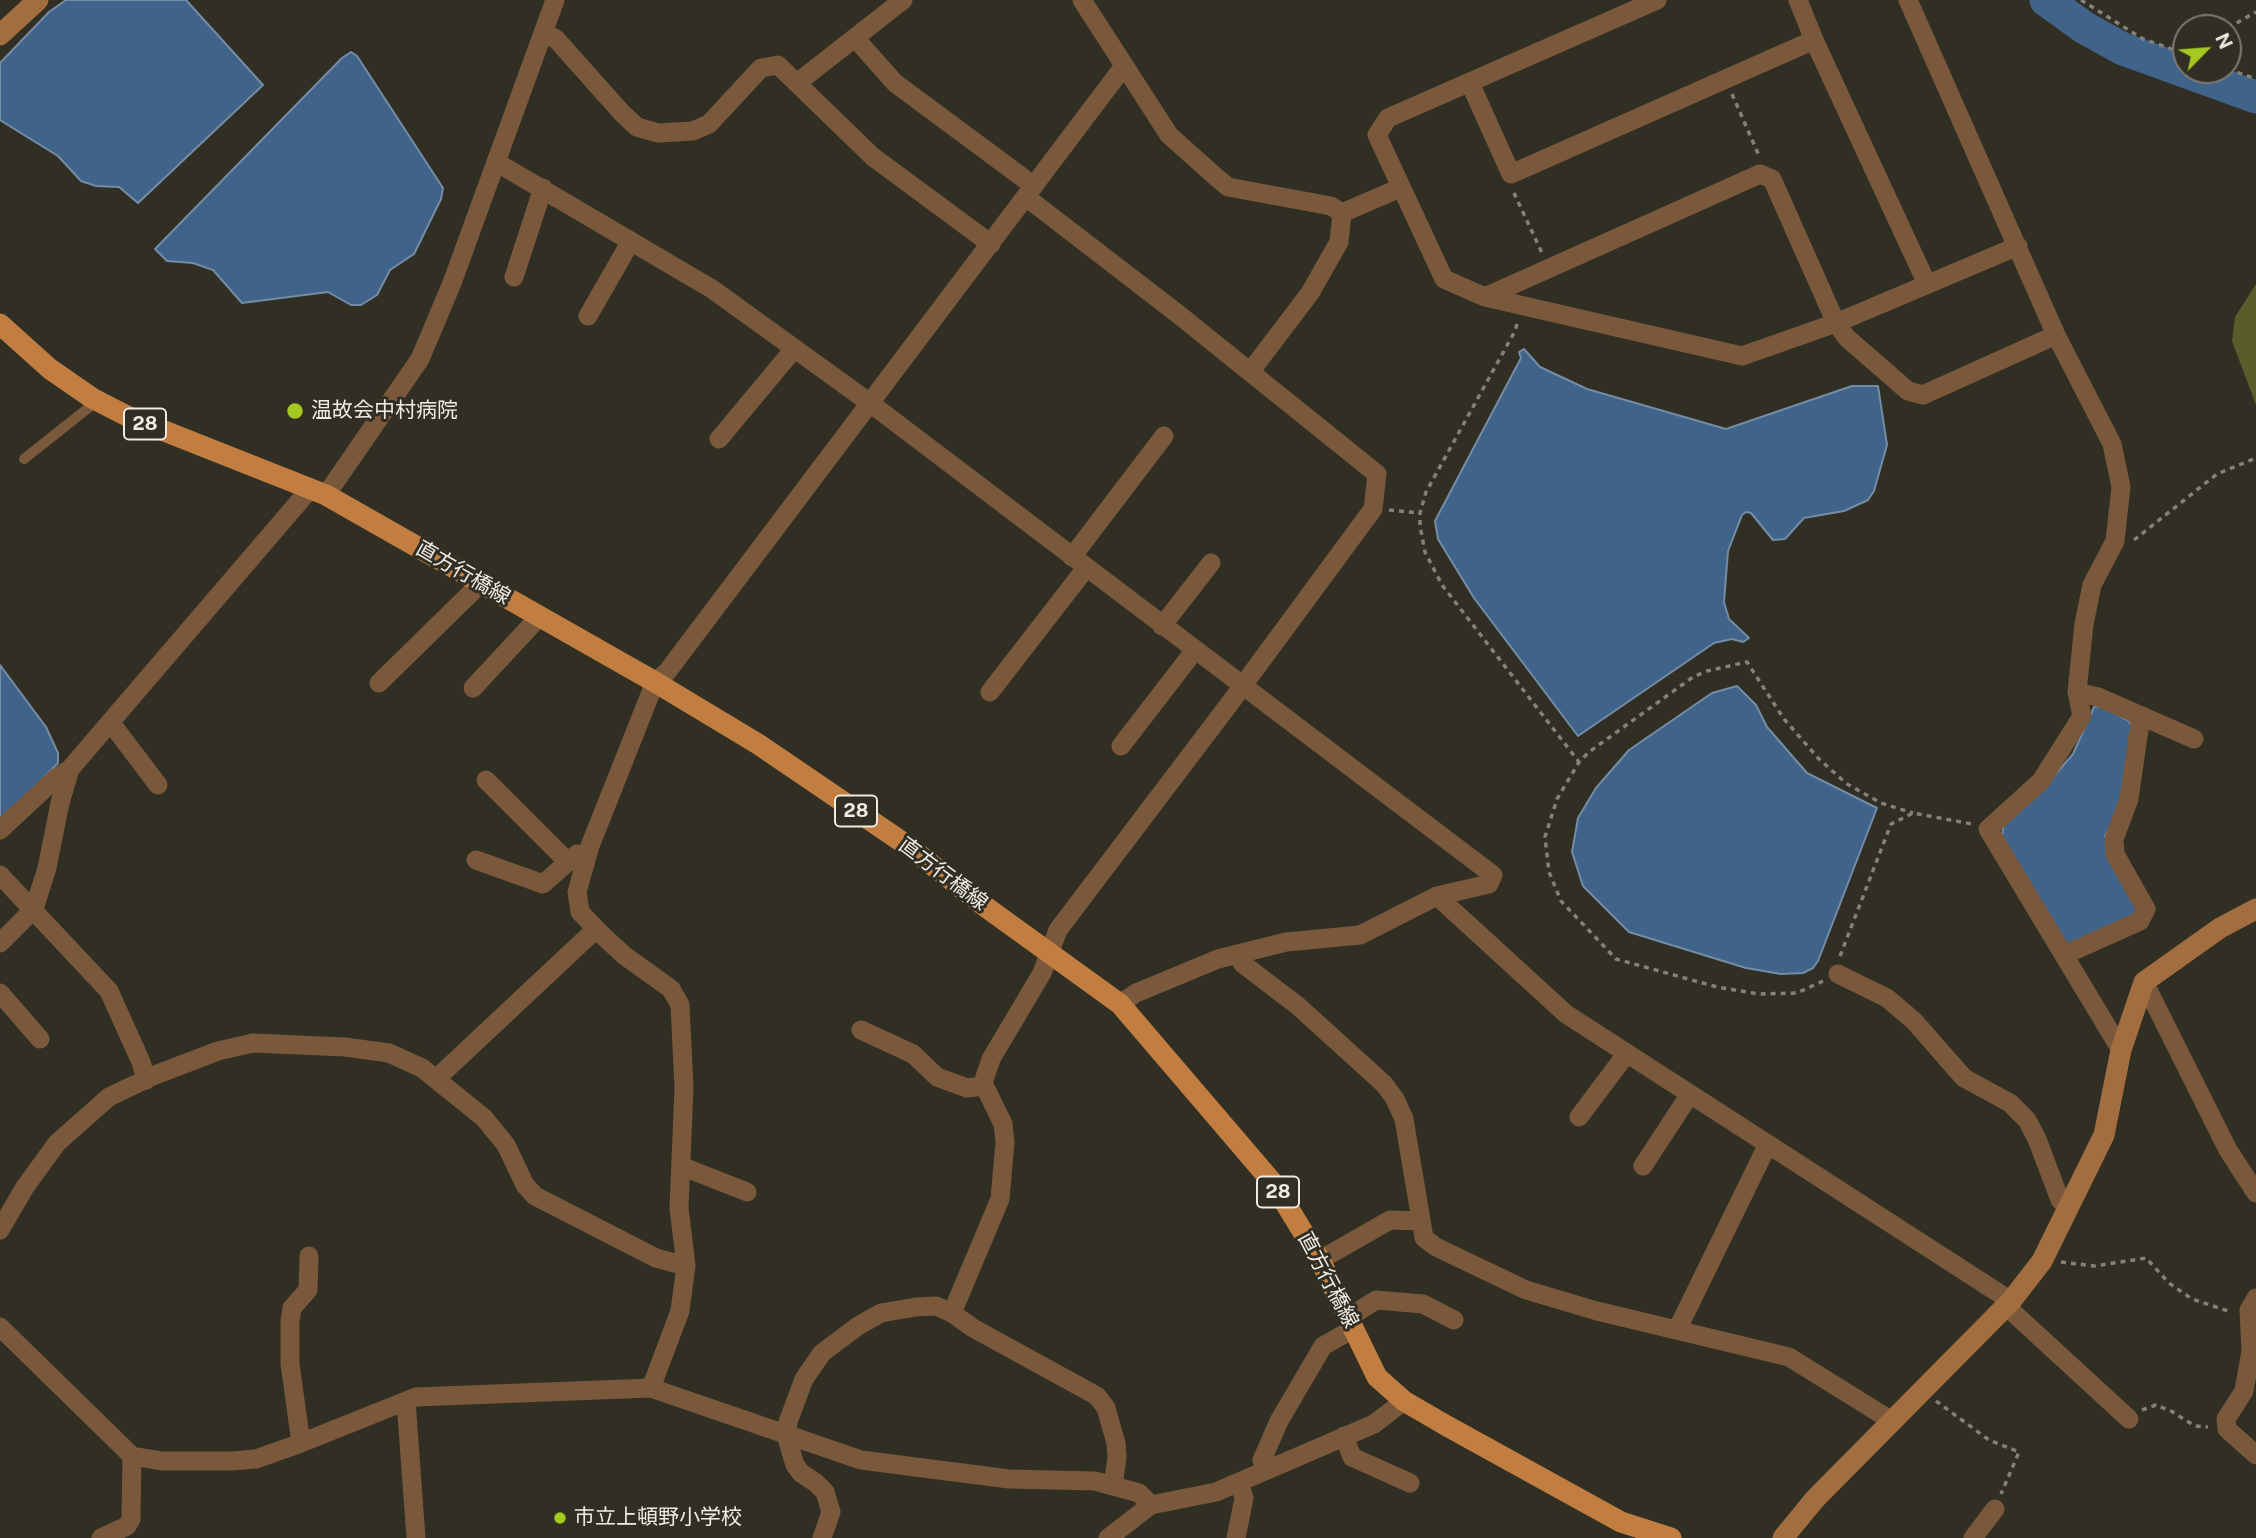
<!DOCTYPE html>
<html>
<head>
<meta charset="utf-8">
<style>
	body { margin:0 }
	#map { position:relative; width:2256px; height:1538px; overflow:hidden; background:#312f23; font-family:"Public Sans",sans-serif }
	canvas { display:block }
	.north { position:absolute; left:2172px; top:14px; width:70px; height:70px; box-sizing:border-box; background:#312f23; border:2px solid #7c7a70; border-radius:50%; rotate:65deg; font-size:19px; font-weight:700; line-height:28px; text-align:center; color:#edebe4 }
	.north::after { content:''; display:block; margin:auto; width:24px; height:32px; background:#a6c822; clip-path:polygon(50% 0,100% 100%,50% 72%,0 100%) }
</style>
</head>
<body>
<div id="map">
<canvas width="2256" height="1538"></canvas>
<div class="north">N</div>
</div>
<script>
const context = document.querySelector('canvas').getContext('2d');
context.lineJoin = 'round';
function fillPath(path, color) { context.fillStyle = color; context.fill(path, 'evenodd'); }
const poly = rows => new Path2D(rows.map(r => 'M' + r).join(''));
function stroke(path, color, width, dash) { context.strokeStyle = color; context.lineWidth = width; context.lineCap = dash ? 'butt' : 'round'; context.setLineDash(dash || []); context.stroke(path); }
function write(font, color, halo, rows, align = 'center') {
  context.font = font + ' "Public Sans","Noto Sans JP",sans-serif'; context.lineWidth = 6; context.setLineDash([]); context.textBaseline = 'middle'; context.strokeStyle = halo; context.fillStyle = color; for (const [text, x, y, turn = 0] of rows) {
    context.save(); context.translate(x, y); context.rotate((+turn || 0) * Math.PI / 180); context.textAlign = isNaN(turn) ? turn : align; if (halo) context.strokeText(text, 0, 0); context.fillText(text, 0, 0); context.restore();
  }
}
fillPath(poly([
	[2256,284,2256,405,2232,341,2235,317]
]), '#5a5d2b');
const water = poly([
	[66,0,186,0,263,85,138,203,119,187,96,186,81,181,58,156,0,120,0,63,49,12,66,0],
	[351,52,357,56,443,188,441,199,414,254,390,270,377,295,361,305,351,305,328,292,242,303,213,270,193,263,167,261,155,249,342,58,351,52],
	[1524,349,1540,367,1587,389,1726,429,1852,386,1878,386,1887,445,1874,491,1868,500,1844,511,1804,518,1785,539,1773,540,1751,513,1746,512,1742,515,1728,551,1724,602,1729,619,1749,638,1743,642,1732,639,1714,643,1578,736,1474,598,1438,539,1435,521,1521,358,1519,352,1524,349],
	[0,665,46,727,58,753,58,763,0,822,0,665],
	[1737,686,1756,705,1767,727,1807,773,1877,808,1818,961,1813,968,1803,973,1781,974,1746,968,1629,932,1583,886,1572,852,1578,818,1596,788,1629,750,1712,693,1737,686],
	[2101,706,2129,721,2134,732,2123,803,2105,836,2139,909,2134,917,2067,947,2001,840,2004,824,2048,783,2073,754,2094,707,2101,706]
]);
fillPath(water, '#40638a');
stroke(water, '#748ca5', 2);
stroke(poly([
	[2046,0,2085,28,2123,49,2256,97]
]), '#40638a', 33);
stroke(poly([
	[2081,0,2143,39,2186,54],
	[2228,28,2256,12],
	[2228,69,2256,79],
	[1732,94,1760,158],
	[1514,193,1542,253],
	[1517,324,1515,331,1426,492,1420,513,1420,526,1425,552,1442,585,1579,762],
	[1389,510,1420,513],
	[2134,540,2217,474,2256,458],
	[1840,956,1891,824,1913,813,1972,824],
	[1823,981,1797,993,1759,994,1717,987,1616,959,1561,901,1549,872,1545,837,1557,799,1579,762,1589,752,1693,677,1707,671,1747,662,1784,719,1819,759,1847,784,1881,803,1913,813],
	[2061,1262,2095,1266,2146,1258,2169,1283,2192,1299,2231,1312],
	[1936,1401,1989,1440,2019,1452,2001,1494],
	[2142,1410,2156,1405,2171,1411,2195,1426,2208,1427]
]), '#848278', 3.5, [5, 5]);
stroke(poly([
	[24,459,97,401]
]), '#79583c', 10);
stroke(poly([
	[1082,0,1169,135,1216,177,1228,187,1331,206,1342,213],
	[1657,0,1388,118,1377,135,1444,279,1485,297,1742,356,1836,323,2018,246],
	[1798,0,1814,40],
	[1908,0,2056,335,2112,444,2121,487,2115,541,2092,585,2084,624,2077,692,2082,716,2041,781,1988,829,2121,1050],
	[543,33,556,39,622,113,637,127,658,133,693,131,709,124,761,68,778,65,873,157,991,244],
	[855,38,895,83,1034,186],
	[797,83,903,0],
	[1470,83,1511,174,1814,40,1927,284],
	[496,162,712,289,870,403,1493,875,1489,884,1437,896,1360,935,1286,942,1218,959,1136,993,1120,1004],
	[1342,213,1400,188],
	[514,277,543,188],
	[1485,297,1760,174,1772,179,1836,323,1847,338,1908,391,1923,395,2056,335],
	[588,316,631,241],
	[1250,372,1310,293,1339,242,1342,213],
	[719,439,794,349],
	[326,495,420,359,452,283,555,0],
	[1072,557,1164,436],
	[1162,626,1211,563],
	[379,683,480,584],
	[473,688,539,617],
	[990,692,1086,568],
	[2077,692,2098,697,2194,739],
	[111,723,158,785],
	[1121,746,1195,650],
	[486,780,568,862],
	[0,830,56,778,70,769],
	[476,860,543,884,577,854,587,855],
	[0,875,109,991,141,1062,146,1080],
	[1437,896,1566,1014,2011,1301],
	[0,943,34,909,47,868,60,803,70,769,310,489],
	[1237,954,1243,964,1298,1006,1384,1084,1395,1099,1404,1119,1424,1238,1436,1247,1526,1290,1597,1311,1789,1357,1892,1421],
	[2064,955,2140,921,2146,909,2115,854,2114,839,2129,799,2141,716],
	[1838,974,1887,998,1914,1021,1964,1078,2010,1103,2027,1120,2037,1139,2060,1200,2068,1207],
	[2144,982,2228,1150,2256,1193],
	[0,993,40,1039],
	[861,1030,913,1054,937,1077,967,1088,984,1086],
	[436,1079,596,929],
	[1579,1117,1627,1053],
	[681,1166,747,1192],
	[1643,1166,1690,1094],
	[0,1230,25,1187,57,1143,109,1097,155,1075,218,1051,253,1043,345,1047,389,1053,422,1068,484,1118,506,1145,525,1185,535,1196,656,1258,686,1266],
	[1320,1260,1390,1220,1421,1221],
	[2256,1298,2249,1310,2251,1351,2244,1391,2226,1419,2227,1429,2256,1455],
	[2006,1306,2129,1419],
	[952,1313,973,1328,1097,1396,1106,1408,1116,1443,1117,1458,1113,1486],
	[1348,1318,1376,1300,1423,1304,1454,1320],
	[0,1327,132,1456,162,1461,231,1461,256,1459,301,1443,416,1397,651,1388,861,1460,1009,1479,1095,1481,1139,1493,1151,1505],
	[1677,1330,1768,1144],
	[651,1388,680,1311,686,1266,679,1208,684,1088,680,1005,671,989,625,956,602,935,580,912,577,892,590,846,655,682,667,672,1124,66],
	[406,1401,416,1538],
	[1344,1436,1352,1457,1410,1483],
	[301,1443,290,1364,290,1321,292,1308,308,1290,309,1256],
	[1267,1470,1262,1460,1279,1421,1323,1346,1353,1329],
	[101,1538,127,1526,131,1519,132,1456],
	[822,1538,831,1512,825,1492,816,1483,801,1473,795,1465,786,1435,788,1422,804,1379,822,1353,858,1326,881,1313,916,1307,936,1306,952,1313,1000,1199,1005,1142,1003,1124,983,1083,991,1059,1042,973,1058,930,1230,703,1373,509,1377,474,1178,314,1026,197],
	[1108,1538,1151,1505,1216,1492,1374,1424,1404,1401],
	[1236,1538,1244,1498,1239,1482],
	[1973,1538,1995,1509]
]), '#79583c', 19);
stroke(poly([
	[0,35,38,0],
	[1783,1538,1815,1499,2011,1301,2042,1261,2104,1135,2121,1050,2144,982,2220,928,2256,909]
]), '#a26d3f', 21);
stroke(poly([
	[0,324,50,369,92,398,129,417,326,495,655,682,758,744,908,846,983,905,1120,1004,1273,1183,1320,1260,1377,1377,1404,1401,1447,1426,1621,1522,1671,1538]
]), '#c17e40', 21);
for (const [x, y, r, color] of [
	[295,411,9,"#a6c822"],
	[560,1518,7,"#a6c822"]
]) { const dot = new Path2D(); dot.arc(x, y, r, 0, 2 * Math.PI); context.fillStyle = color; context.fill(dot); stroke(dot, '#312f23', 2.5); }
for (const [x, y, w] of [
	[145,424,42],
	[856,811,42],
	[1278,1192,42]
]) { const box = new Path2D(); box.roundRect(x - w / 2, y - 15.5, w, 31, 5); context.fillStyle = '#312f23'; context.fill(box); stroke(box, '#edebe4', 2); }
write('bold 19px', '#edebe4', null, [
	["28",145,424],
	["28",856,811],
	["28",1278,1192]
]);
write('21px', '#edebe4', '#312f23', [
	["温故会中村病院",311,411],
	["市立上頓野小学校",574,1518]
], 'left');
write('21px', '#edebe4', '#312f23', [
	["直方行橋線",463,573,30],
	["直方行橋線",943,874,37],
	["直方行橋線",1328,1280,62]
]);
</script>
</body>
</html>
